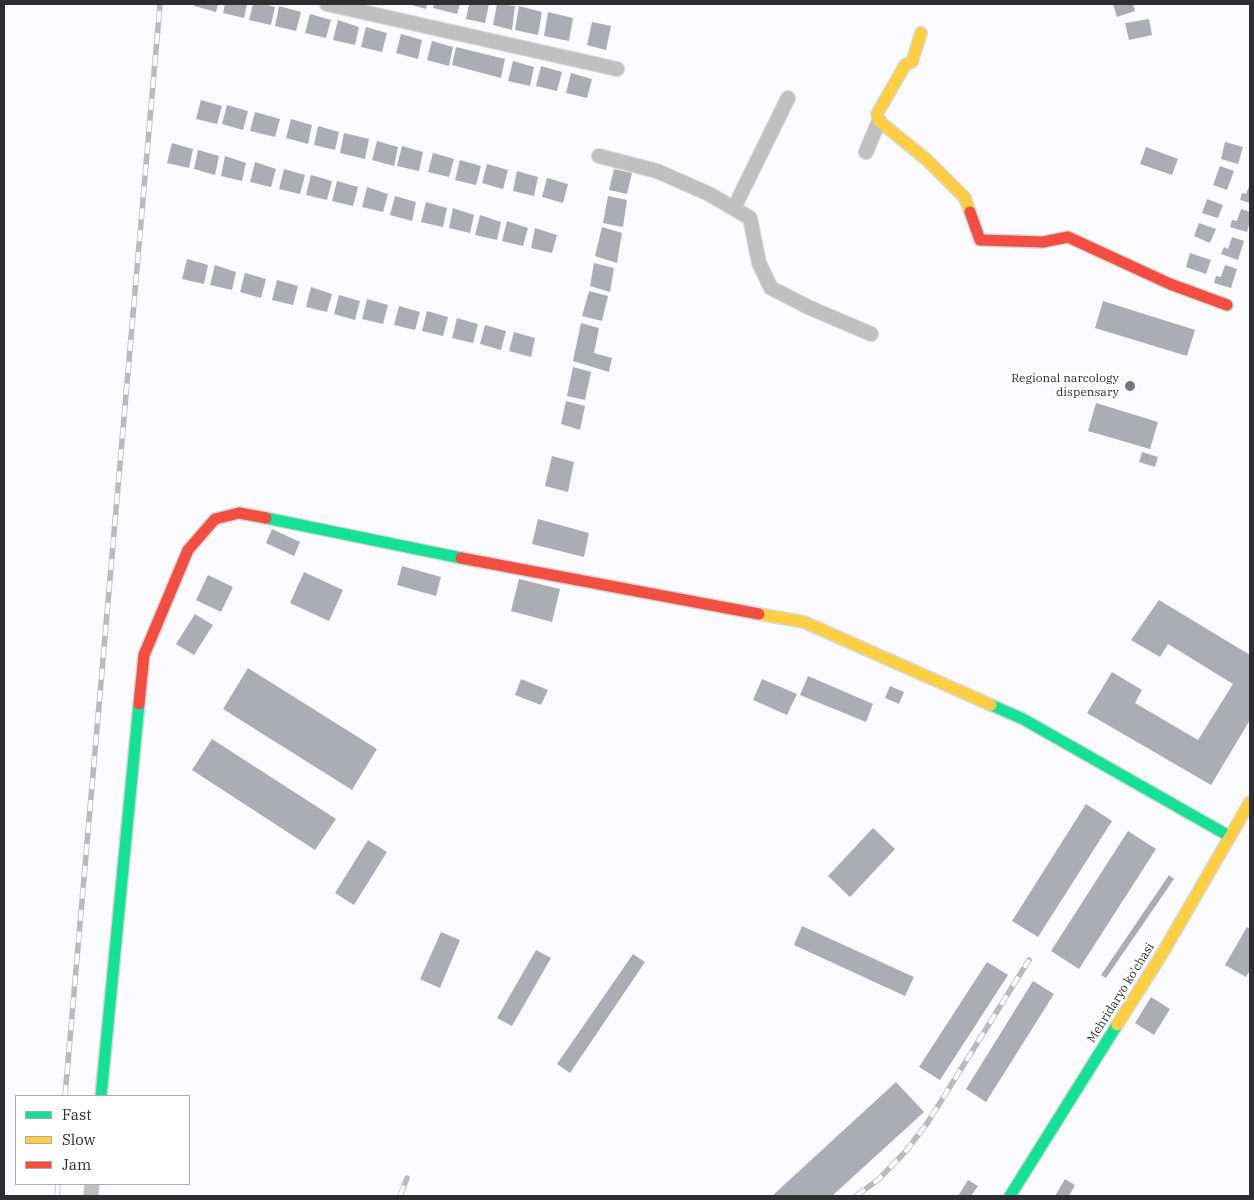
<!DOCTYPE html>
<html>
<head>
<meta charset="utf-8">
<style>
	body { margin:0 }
	#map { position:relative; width:1254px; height:1200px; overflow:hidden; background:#fbfbfe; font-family:"IBM Plex Serif",serif }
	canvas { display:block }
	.frame { position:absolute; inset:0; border:5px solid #2e2e31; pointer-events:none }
	.legend { position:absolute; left:15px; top:1095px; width:175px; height:90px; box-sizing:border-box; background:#fff; border:1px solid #ababad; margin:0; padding:6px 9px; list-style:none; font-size:15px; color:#2e2e31 }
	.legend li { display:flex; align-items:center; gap:10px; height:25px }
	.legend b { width:25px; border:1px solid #ababad }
</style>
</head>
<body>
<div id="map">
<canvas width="1254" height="1200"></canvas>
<div class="frame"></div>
<ul class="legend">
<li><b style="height:6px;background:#16e098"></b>Fast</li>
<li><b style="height:6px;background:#ffcf43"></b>Slow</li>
<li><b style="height:6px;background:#f24e42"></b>Jam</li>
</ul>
</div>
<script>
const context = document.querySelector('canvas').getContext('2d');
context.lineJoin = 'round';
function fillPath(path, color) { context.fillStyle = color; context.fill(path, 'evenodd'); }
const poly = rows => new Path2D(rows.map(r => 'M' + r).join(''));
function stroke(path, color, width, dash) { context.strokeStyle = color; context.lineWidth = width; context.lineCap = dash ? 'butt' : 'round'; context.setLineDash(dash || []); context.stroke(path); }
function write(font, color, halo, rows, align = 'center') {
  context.font = font + ' "IBM Plex Serif",serif'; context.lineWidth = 5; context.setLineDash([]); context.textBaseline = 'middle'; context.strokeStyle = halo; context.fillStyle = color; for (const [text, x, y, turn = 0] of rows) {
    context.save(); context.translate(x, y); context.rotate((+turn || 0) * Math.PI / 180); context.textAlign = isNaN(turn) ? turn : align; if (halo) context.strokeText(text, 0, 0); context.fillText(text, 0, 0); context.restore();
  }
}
fillPath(poly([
	[195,4,218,4,216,12,194,6],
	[225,4,247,4,244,18,223,13],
	[253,4,264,4,275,7,271,25,249,20],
	[408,4,427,4,426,9],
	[434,4,460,4,457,14,433,8],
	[469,4,489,4,485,23,466,19],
	[497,4,515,6,512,30,493,25],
	[1113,4,1133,4,1135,11,1117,17],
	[279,6,301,12,296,31,275,26],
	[519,6,542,12,538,35,515,30],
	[548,12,573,18,569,41,544,36],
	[310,14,331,20,326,38,305,33],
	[1149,19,1152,35,1129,40,1125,23],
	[338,20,359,27,355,45,333,40],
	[592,22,611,26,606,50,587,45],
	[366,27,387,33,382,52,361,47],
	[401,34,422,40,418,59,396,53],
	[432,41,453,47,449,66,427,60],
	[456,47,505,59,501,78,452,65],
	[513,61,534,67,530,86,508,81],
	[541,66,562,72,557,91,536,86],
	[571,73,592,79,587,98,566,93],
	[201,100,222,106,217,124,196,119],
	[227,105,248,111,243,130,222,124],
	[255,112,280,119,275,137,250,131],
	[291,119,312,125,308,144,286,138],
	[318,126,339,132,335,150,314,145],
	[344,133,369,139,365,159,340,153],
	[377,141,398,147,394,166,372,160],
	[1225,142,1243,147,1238,164,1221,159],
	[172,143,193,149,189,168,167,163],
	[402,146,423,152,419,171,397,166],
	[1146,147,1178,159,1172,175,1140,164],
	[198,150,219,156,215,175,194,169],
	[433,153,454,159,449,177,428,172],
	[225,156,246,163,242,181,221,176],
	[460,160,481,166,476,185,455,180],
	[255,162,276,169,271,187,250,182],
	[487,164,508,170,503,189,482,183],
	[1220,166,1234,171,1227,190,1213,185],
	[284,169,305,175,300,194,279,189],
	[614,169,632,173,627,194,609,190],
	[517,171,538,177,534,196,513,191],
	[311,175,332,181,327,200,306,195],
	[547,178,568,184,563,203,542,197],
	[337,181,358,187,353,206,332,201],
	[1250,184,1250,203,1240,200,1242,193,1246,194],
	[367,187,388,194,383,212,362,207],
	[395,196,416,202,412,221,390,215],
	[608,196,627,200,623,227,603,223],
	[1207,199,1223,205,1218,218,1202,213],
	[426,202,447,208,443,227,421,222],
	[453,208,474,215,470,233,449,228],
	[1241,209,1250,212,1250,221,1247,232,1230,227,1232,220,1237,221],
	[480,215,501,222,497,240,475,235],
	[507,221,528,228,523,246,502,241],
	[1199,223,1216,229,1210,243,1194,236],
	[602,227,622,233,617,263,595,256],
	[535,228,557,235,552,253,531,248],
	[1232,237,1244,241,1238,260,1221,254,1224,247,1228,249],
	[1190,253,1211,260,1206,274,1186,267],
	[187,259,208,265,204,284,182,279],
	[594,263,614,268,610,292,590,286],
	[215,265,236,272,232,290,210,285],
	[1225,265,1237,269,1231,288,1214,283,1216,276,1221,277],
	[245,273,266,279,261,298,240,292],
	[277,280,298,286,293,305,272,300],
	[311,287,332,294,327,312,306,307],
	[589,291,608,296,602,321,582,316],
	[339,295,360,301,355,320,334,314],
	[367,299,388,305,383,324,362,319],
	[1103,301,1195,330,1187,356,1095,328],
	[399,306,420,312,415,330,394,325],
	[427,311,448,317,443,336,422,331],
	[457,318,478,324,473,343,452,338],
	[581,323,599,328,594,353,612,358,609,372,573,361],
	[485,325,506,331,501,350,480,344],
	[514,332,535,338,531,357,509,351],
	[573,367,591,372,585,400,567,396],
	[566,401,585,406,580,430,561,424],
	[1096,403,1158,422,1150,449,1088,431],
	[1142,452,1158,457,1155,467,1139,462],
	[552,456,574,462,568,492,545,486],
	[538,519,589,533,584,557,532,544],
	[272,529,300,542,294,556,266,543],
	[402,566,441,577,436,596,397,585],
	[304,572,343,590,329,621,290,603],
	[208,575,233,587,221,612,196,600],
	[519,579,560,589,552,622,511,611],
	[1159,600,1250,655,1250,720,1211,785,1087,713,1112,672,1142,690,1135,703,1198,740,1233,684,1168,644,1160,657,1131,640],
	[195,614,213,625,194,655,176,644],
	[248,668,377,749,352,790,223,709],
	[808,676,873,704,866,722,800,695],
	[521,679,548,690,541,705,515,695],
	[762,679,797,694,787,715,753,700],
	[890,686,904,692,899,704,885,698],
	[212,739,336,819,315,850,192,770],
	[1086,804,1112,821,1038,937,1012,921],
	[873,828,895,849,850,897,828,876],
	[1128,831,1156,849,1079,969,1051,951],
	[368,840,387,852,354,905,335,893],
	[1169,875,1174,879,1106,978,1101,975],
	[802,926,914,977,905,996,794,945],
	[1247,927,1250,929,1250,970,1246,977,1225,965],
	[441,932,460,940,440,988,420,979],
	[536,950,551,958,512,1026,497,1018],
	[633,954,645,962,570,1073,557,1064],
	[987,962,1008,975,940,1080,919,1067],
	[1033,981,1054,994,986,1102,966,1089],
	[1151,997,1170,1009,1154,1035,1135,1023],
	[896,1082,924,1112,832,1196,772,1196],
	[1065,1179,1075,1185,1069,1196,1055,1196],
	[968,1180,978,1186,971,1196,958,1196]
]), '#acacb5');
const street = poly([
	[327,4,617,69],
	[866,152,879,121],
	[599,156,657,171,709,194,750,218,759,263,771,288,808,307,871,334],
	[734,208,788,98],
	[91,1196,92,1184]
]);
const fast = poly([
	[266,518,461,558],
	[991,705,1023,719,1229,836],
	[101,1096,139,704],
	[1010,1196,1117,1025]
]);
const slow = poly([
	[921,33,912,62,905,65,877,114,879,121,927,160,965,198,970,212],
	[759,614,804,622,991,705],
	[1117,1025,1162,954,1250,802]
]);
const jam = poly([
	[970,212,980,240,1043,242,1068,237,1170,284,1227,305],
	[461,558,759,614],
	[139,704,144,655,188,550,215,519,239,513,266,518]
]);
stroke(street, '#d7d7d8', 16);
stroke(fast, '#d7d7d8', 14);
stroke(slow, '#d7d7d8', 14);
stroke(jam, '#d7d7d8', 14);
stroke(street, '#c0c0c1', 14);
stroke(fast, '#16e098', 11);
stroke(slow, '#ffcf43', 11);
stroke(jam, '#f24e42', 11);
const rail = poly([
	[65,1096,160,4],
	[57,1196,58,1184],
	[400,1196,407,1178],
	[856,1196,879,1179,906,1151,928,1122,1029,960]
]);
stroke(rail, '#bababb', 5.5);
stroke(rail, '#fff', 4, [11]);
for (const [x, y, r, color] of [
	[1130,386,6,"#767679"]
]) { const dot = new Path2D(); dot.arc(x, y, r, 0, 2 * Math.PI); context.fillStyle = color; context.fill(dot); stroke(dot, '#fff', 2); }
write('12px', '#2e2e31', '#fff', [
	["Regional narcology",1119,379],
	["dispensary",1119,393]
], 'right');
write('12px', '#2e2e31', '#fff', [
	["Мehridaryo ko'chasi",1121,993,-58]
]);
</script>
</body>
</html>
